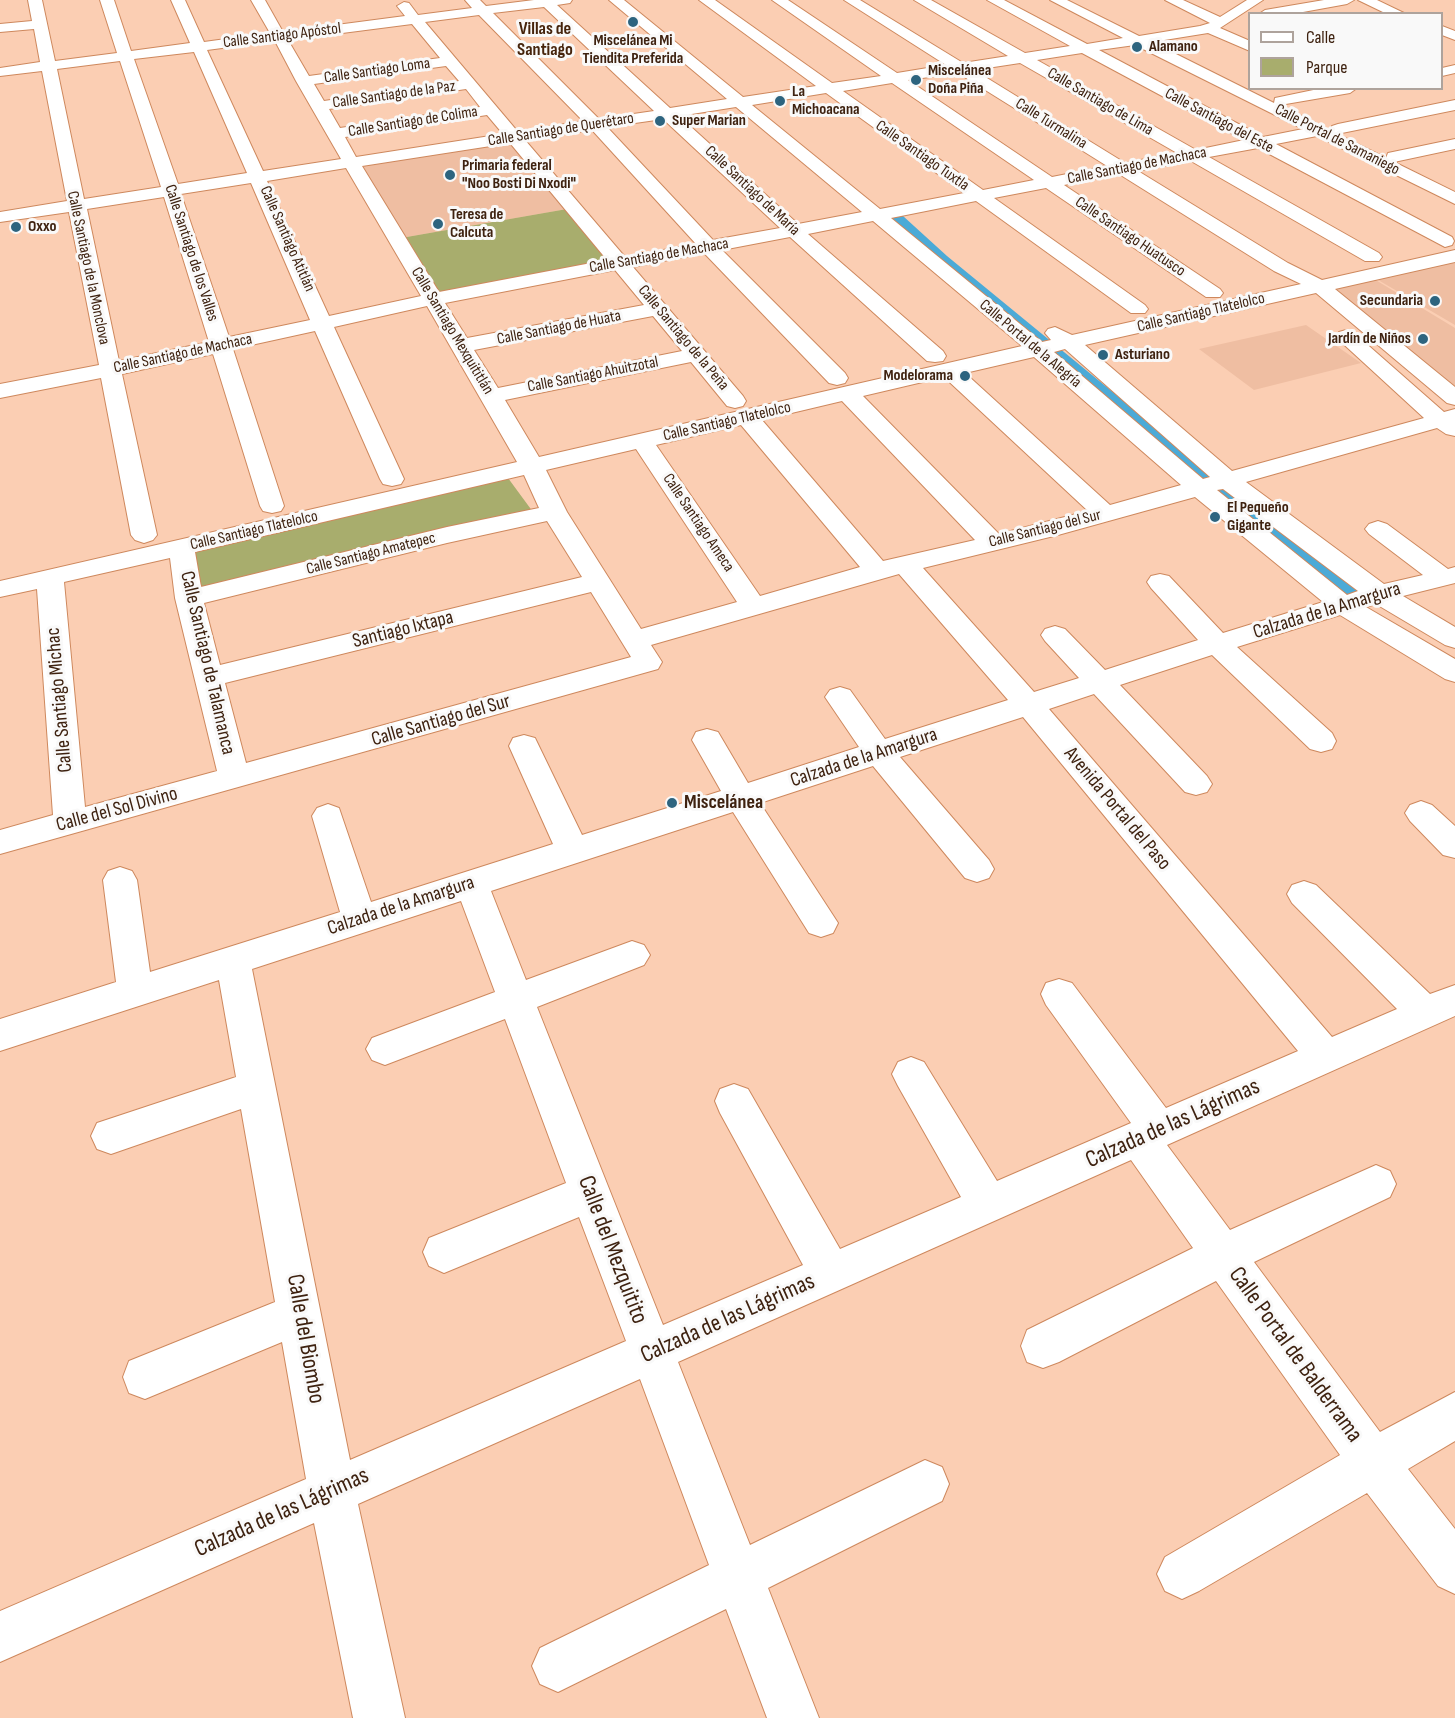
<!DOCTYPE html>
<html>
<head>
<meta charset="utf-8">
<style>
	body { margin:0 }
	#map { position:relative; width:1455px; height:1718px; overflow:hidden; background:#fbceb3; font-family:"Sofia Sans Condensed",sans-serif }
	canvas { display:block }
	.legend { position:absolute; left:1248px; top:12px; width:195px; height:78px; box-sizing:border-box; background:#f9f9f9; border:2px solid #aea39c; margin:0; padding:8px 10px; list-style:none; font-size:18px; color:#3e2210 }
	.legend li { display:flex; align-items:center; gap:12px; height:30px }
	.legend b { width:30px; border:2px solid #aea39c }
</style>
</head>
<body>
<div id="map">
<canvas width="1455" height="1718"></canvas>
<ul class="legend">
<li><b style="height:8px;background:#fff"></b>Calle</li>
<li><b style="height:16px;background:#a8ad6d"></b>Parque</li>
</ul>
</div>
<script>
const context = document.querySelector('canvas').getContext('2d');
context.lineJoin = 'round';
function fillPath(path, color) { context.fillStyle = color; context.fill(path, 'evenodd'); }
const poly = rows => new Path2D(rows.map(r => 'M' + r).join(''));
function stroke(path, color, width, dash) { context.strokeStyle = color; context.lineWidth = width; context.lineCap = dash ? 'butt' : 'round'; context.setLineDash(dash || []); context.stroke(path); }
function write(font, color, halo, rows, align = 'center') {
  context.font = font + ' "Sofia Sans Condensed",sans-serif'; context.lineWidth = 6; context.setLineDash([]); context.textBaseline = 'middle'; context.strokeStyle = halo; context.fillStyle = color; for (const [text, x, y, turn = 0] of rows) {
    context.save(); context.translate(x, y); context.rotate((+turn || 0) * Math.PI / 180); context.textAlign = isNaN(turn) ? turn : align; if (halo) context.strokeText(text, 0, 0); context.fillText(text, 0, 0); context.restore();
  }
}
fillPath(poly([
	[510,139,567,209,401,238,354,163],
	[1455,259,1455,325,1373,277],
	[1374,279,1455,328,1455,391,1329,286],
	[1306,325,1361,363,1254,390,1199,349]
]), '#efbea2');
fillPath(poly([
	[567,209,611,263,437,295,401,238],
	[508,478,533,512,191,596,188,551]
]), '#a8ad6d');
fillPath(poly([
	[898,215,903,216,947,256,1209,471,1212,475,1209,479,1195,479,935,262,893,222,891,219,898,215],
	[1216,481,1223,483,1368,590,1371,595,1368,600,1360,602,1352,600,1209,491,1206,487,1209,483,1216,481]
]), '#4baad7');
const minor = poly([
	[28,0,42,0,55,61,117,53,100,0,114,0,131,51,190,43,171,0,185,0,204,42,270,33,251,0,265,0,283,32,405,16,397,6,404,2,409,3,418,15,472,8,465,0,480,0,486,6,534,0,572,0,570,3,557,5,670,108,727,99,609,0,624,0,743,97,816,86,699,0,715,0,832,83,881,76,772,0,788,0,897,73,946,65,844,0,860,0,963,63,1008,56,914,0,931,0,1025,53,1070,46,987,0,1004,0,1087,44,1123,38,1050,0,1067,0,1139,36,1200,26,1210,23,1165,0,1183,0,1220,17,1247,0,1263,0,1220,28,1250,41,1250,51,1208,33,1152,42,1274,103,1275,98,1323,88,1357,88,1350,93,1280,105,1331,131,1332,126,1338,124,1455,100,1455,110,1337,134,1386,158,1388,153,1455,139,1455,149,1394,162,1455,192,1455,204,1317,136,1276,144,1452,237,1454,241,1452,245,1445,247,1258,148,1209,157,1379,253,1382,257,1379,261,1365,261,1191,161,1138,171,1288,263,1322,280,1455,250,1455,262,1335,289,1455,387,1455,405,1447,403,1316,293,1085,345,1232,471,1424,418,1339,340,1336,336,1339,332,1346,330,1353,332,1444,412,1455,409,1455,436,1446,434,1437,428,1246,482,1384,584,1423,575,1369,534,1365,529,1369,524,1378,521,1387,524,1448,569,1455,567,1455,583,1403,596,1455,627,1455,648,1445,645,1376,604,1366,607,1455,659,1455,682,1445,679,1340,615,1237,647,1332,733,1336,741,1332,749,1321,752,1310,749,1212,655,1120,685,1207,776,1212,784,1207,792,1196,795,1185,792,1094,694,1049,709,1332,1037,1397,1009,1292,903,1287,894,1292,885,1304,881,1316,885,1430,994,1455,985,1455,1016,1167,1145,1230,1230,1376,1165,1390,1171,1396,1184,1390,1197,1254,1262,1380,1432,1455,1392,1455,1441,1408,1469,1455,1529,1455,1594,1438,1586,1367,1493,1199,1591,1182,1599,1165,1591,1157,1574,1165,1557,1340,1455,1216,1281,1059,1362,1043,1368,1027,1362,1021,1346,1027,1330,1193,1248,1131,1160,678,1362,750,1545,925,1460,942,1467,949,1484,942,1501,768,1588,819,1718,767,1718,726,1609,558,1692,540,1684,532,1666,540,1648,709,1565,640,1379,358,1504,405,1718,353,1718,314,1523,0,1662,0,1611,306,1479,282,1342,145,1399,129,1393,123,1377,129,1361,275,1302,241,1109,111,1154,97,1149,91,1136,97,1123,236,1077,219,980,0,1051,0,1019,116,982,103,880,108,871,120,867,132,871,137,880,150,972,340,912,312,816,317,808,328,804,339,808,371,902,553,844,509,746,513,738,524,735,535,738,582,835,721,791,692,740,696,732,707,729,718,732,748,783,859,747,825,697,830,690,840,687,850,690,885,739,1008,700,899,574,651,645,662,662,658,669,0,854,0,830,53,815,37,589,0,597,0,581,517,462,427,306,334,327,404,479,401,484,392,486,383,484,380,479,315,331,233,349,284,506,281,511,272,513,263,511,260,506,213,354,122,374,157,535,153,540,144,543,135,540,131,535,101,378,0,398,0,384,99,365,69,212,0,222,0,212,67,201,42,71,0,76,0,68,40,62,34,29,0,32,0,24,32,21,28,0],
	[544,7,654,111,599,119,493,13,544,7],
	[479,15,583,121,518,132,425,22,479,15],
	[412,24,440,58,309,76,288,40,412,24],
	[275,41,296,81,341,159,263,171,207,50,275,41],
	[1135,45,1303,129,1263,137,1099,50,1135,45],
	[194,52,247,173,178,184,134,59,194,52],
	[1082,53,1244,140,1196,150,1037,60,1082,53],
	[120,61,161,187,84,199,57,69,120,61],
	[1020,63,1177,153,1125,163,974,70,1020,63],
	[446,66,459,81,324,101,314,84,446,66],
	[958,73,1107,166,1052,177,908,80,958,73],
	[892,83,1034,180,983,190,843,91,892,83],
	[466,89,480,107,340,128,329,109,466,89],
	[826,93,964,193,880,209,752,105,826,93],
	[736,107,862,212,798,224,679,116,736,107],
	[487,115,503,134,356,157,345,137,487,115],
	[663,119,780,228,713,240,607,127,663,119],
	[592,130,696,244,625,257,525,140,592,130],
	[510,143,607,260,439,292,362,166,510,143],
	[346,168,421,296,329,316,267,181,346,168],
	[1119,174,1274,271,1301,284,1072,335,1055,327,1048,329,1045,333,1051,340,1042,342,891,218,976,201,1131,313,1145,313,1148,309,1145,305,994,198,1046,188,1206,297,1220,297,1223,293,1220,289,1064,185,1119,174],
	[251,183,310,320,229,337,181,194,251,183],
	[164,197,209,342,119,361,87,209,164,197],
	[873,221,1022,346,539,457,505,400,691,362,727,406,735,408,743,406,746,401,743,396,633,267,704,253,829,383,837,385,845,383,848,378,845,373,722,250,790,237,927,361,935,362,943,361,946,356,943,351,808,234,873,221],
	[615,270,644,305,467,338,445,303,615,270],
	[653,316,682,351,498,388,474,350,653,316],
	[1065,349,1210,477,1203,479,1054,352,1065,349],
	[1034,357,1181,485,1110,505,965,373,1034,357],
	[944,377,1088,511,999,534,863,396,944,377],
	[842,401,975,540,883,561,762,420,842,401],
	[741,425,860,567,760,596,656,445,741,425],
	[636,449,737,602,641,629,567,512,546,470,636,449],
	[524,475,539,508,447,527,201,587,195,552,524,475],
	[1223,489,1358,591,1347,595,1217,490,1223,489],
	[1195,497,1323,602,1223,633,1169,576,1160,574,1151,576,1147,582,1151,588,1198,640,1105,670,1065,629,1055,626,1045,629,1041,635,1045,641,1079,678,1034,692,923,568,1058,535,1195,497],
	[547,521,582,577,220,665,204,603,447,543,547,521],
	[170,558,175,598,217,771,85,807,64,582,170,558],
	[591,592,631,657,246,763,225,683,591,592],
	[1023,717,1298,1051,1166,1108,1072,983,1059,979,1046,983,1041,994,1046,1005,1131,1123,997,1181,924,1062,911,1057,898,1062,892,1074,898,1086,961,1197,840,1249,748,1089,734,1084,720,1089,715,1101,720,1113,803,1265,663,1325,537,1007,644,965,650,955,644,945,632,941,526,980,491,891,733,812,809,933,821,937,833,933,838,923,760,803,873,766,965,878,977,882,989,878,994,869,989,860,900,757,1023,717],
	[461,901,495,992,372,1038,366,1049,372,1060,385,1065,505,1019,566,1183,429,1238,423,1252,429,1266,444,1273,579,1217,626,1341,350,1460,252,969,461,901],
	[1324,0,1354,0,1347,4,1292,14,1259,14,1265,10,1324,0],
	[1358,0,1377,0,1406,14,1387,14,1358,0],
	[1442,26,1455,31,1455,40,1442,35,1442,26],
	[1455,65,1455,73,1442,76,1442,68,1455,65],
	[1421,801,1432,805,1455,826,1455,858,1443,855,1410,821,1405,813,1410,805,1421,801]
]);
stroke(minor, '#ce885d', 2);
fillPath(minor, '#fff');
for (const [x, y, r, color] of [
	[633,22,6,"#2d647f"],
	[1137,47,6,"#2d647f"],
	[916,80,6,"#2d647f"],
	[780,101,6,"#2d647f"],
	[660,121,6,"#2d647f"],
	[450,175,6,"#2d647f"],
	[438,224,6,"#2d647f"],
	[16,227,6,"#2d647f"],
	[1435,301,6,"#2d647f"],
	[1423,339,6,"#2d647f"],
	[1103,355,6,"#2d647f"],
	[965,376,6,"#2d647f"],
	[1215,517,6,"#2d647f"],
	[672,803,6,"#2d647f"]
]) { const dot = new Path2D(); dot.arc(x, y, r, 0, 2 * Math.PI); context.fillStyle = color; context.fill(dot); stroke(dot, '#f9f9f9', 2); }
write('16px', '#3e2210', '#f9f9f9', [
	["Calle Santiago Apóstol",282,36,-7],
	["Calle Santiago Loma",377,71,-8],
	["Calle Santiago de la Paz",394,95,-8],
	["Calle Santiago de Lima",1100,102,30],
	["Calle Santiago del Este",1219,121,28],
	["Calle Santiago de Colima",413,122,-9],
	["Calle Turmalina",1051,124,32],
	["Calle Santiago de Querétaro",561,130,-9],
	["Calle Portal de Samaniego",1337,140,27],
	["Calle Santiago Tuxtla",922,156,35],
	["Calle Santiago de Machaca",1137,166,-11],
	["Calle Santiago de María",752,191,43],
	["Calle Santiago Huatusco",1130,237,34],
	["Calle Santiago Atitlán",287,239,66],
	["Calle Santiago de los Valles",191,253,72],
	["Calle Santiago de Machaca",659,256,-10],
	["Calle Santiago de la Monclova",88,268,78],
	["Calle Santiago Tlatelolco",1201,313,-13],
	["Calle Santiago de Huata",559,328,-11],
	["Calle Santiago Mexquititlán",452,331,59],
	["Calle Santiago de la Peña",683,338,50],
	["Calle Portal de la Alegría",1030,344,40],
	["Calle Santiago de Machaca",183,354,-12],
	["Calle Santiago Ahuitzotal",593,375,-11],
	["Calle Santiago Tlatelolco",727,422,-13],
	["Calle Santiago Ameca",698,523,56],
	["Calle Santiago del Sur",1045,529,-14],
	["Calle Santiago Tlatelolco",254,531,-13],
	["Calle Santiago Amatepec",371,554,-14]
]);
write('bold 16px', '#3e2210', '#f9f9f9', [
	["Miscelánea Mi",633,41,"center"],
	["Tiendita Preferida",633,59,"center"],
	["Alamano",1149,47],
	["Miscelánea",928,71],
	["Doña Piña",928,89],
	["La",792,92],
	["Michoacana",792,110],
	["Super Marian",672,121],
	["Primaria federal",462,166],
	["\"Noo Bosti Di Nxodi\"",462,184],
	["Teresa de",450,215],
	["Calcuta",450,233],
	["Oxxo",28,227],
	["Secundaria",1423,301,"right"],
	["Jardín de Niños",1411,339,"right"],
	["Asturiano",1115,355],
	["Modelorama",953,376,"right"],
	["El Pequeño",1227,508],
	["Gigante",1227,526]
], 'left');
write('bold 18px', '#46240c', '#f9f9f9', [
	["Villas de",545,29],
	["Santiago",545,50]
]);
write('20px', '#3e2210', '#f9f9f9', [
	["Calzada de la Amargura",1327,611,-17],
	["Santiago Ixtapa",403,630,-14],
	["Calle Santiago de Talamanca",207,663,77],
	["Calle Santiago Michac",60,700,-95],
	["Calle Santiago del Sur",441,721,-16],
	["Calzada de la Amargura",864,758,-18],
	["Avenida Portal del Paso",1117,809,50],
	["Calle del Sol Divino",117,810,-15],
	["Calzada de la Amargura",401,906,-18]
]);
write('bold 20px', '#3e2210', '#f9f9f9', [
	["Miscelánea",684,803]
], 'left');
write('24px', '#3e2210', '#f9f9f9', [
	["Calzada de las Lágrimas",1173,1124,-24],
	["Calle del Mezquitito",612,1250,69],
	["Calzada de las Lágrimas",728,1319,-24],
	["Calle del Biombo",305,1339,80],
	["Calle Portal de Balderrama",1295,1355,54],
	["Calzada de las Lágrimas",282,1513,-24]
]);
</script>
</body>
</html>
